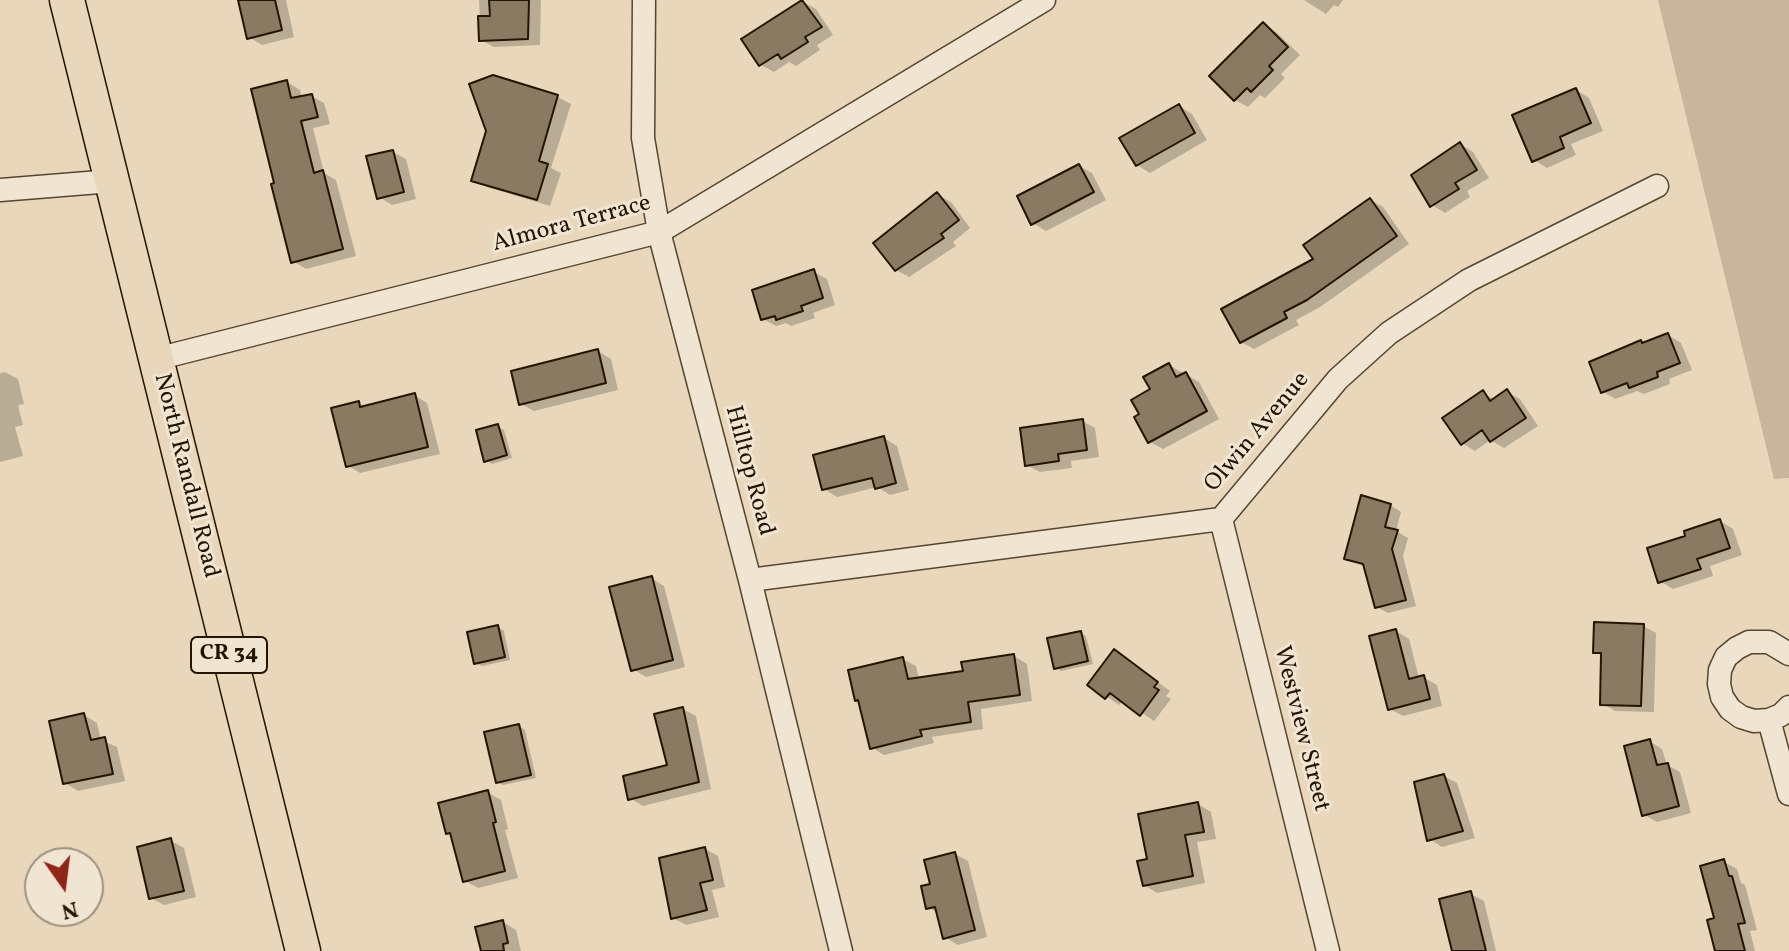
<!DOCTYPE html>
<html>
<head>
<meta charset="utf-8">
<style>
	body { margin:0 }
	#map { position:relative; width:1789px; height:951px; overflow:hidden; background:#e8d7ba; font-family:Vollkorn,serif }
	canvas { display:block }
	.north { position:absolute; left:24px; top:847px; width:80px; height:80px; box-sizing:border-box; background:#f0e5d2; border:2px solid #9e927e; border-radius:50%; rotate:166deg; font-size:22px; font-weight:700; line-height:32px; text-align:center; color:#241501 }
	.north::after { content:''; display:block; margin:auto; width:28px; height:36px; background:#8f2418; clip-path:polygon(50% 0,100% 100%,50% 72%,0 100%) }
</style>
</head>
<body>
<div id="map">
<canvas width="1789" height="951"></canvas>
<div class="north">N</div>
</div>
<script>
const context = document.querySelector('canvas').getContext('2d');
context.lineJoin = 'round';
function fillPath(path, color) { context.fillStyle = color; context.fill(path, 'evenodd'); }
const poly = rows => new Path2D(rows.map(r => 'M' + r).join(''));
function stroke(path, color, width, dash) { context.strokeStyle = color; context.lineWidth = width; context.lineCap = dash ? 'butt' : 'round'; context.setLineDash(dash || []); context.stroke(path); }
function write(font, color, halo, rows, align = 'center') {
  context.font = font + ' Vollkorn,serif'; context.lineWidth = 6; context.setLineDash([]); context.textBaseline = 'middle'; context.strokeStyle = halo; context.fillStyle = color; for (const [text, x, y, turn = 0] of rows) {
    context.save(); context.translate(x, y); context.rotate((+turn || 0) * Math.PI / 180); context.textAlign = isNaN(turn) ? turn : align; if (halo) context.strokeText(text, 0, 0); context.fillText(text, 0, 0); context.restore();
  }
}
fillPath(poly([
	[1658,0,1789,0,1789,478,1774,479]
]), '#c7b69b');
fillPath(poly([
	[240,0,286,0,294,37,262,45,249,37],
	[479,0,541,0,540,45,494,47,481,40],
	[1304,0,1343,0,1338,7,1334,5,1326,14],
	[803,2,816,9,833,35,817,45,820,50,796,66,789,62,774,72,761,65],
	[1264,25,1276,32,1300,55,1281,74,1285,78,1265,98,1260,95,1248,107,1235,100,1212,76],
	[493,77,558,97,571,104,551,168,561,173,550,206,487,187,474,180,488,131],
	[287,82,300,90,302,98,311,96,324,103,330,124,313,128,324,173,336,180,356,256,306,269,293,261,277,184],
	[1576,90,1589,98,1603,131,1571,144,1576,155,1547,168,1534,160],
	[1179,106,1192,114,1207,140,1150,173,1137,165],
	[1460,144,1473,152,1489,178,1467,191,1470,197,1445,213,1432,205],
	[393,152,406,159,416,199,392,205,379,197],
	[1079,166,1092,173,1106,200,1046,231,1033,223],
	[938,195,951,202,970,228,953,242,956,246,909,277,896,270],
	[1370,200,1383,207,1409,244,1320,307,1296,320,1299,325,1254,349,1241,342],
	[814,272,827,279,835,305,813,313,815,318,791,326,786,323,776,326,763,319],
	[1668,335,1681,343,1692,370,1669,379,1670,384,1644,394,1637,391,1615,399,1602,391],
	[598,351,611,359,618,390,534,411,521,404],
	[1169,365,1199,382,1219,419,1163,449,1150,442,1141,415],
	[5,372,18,379,24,404,18,405,23,425,15,427,23,456,0,462,0,373],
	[1507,392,1520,399,1538,426,1504,448,1490,440,1475,451,1462,443,1483,393,1495,400],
	[414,395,427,403,440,454,360,473,347,465,358,404,365,407],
	[1082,421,1095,428,1099,457,1071,461,1072,468,1040,472,1027,465],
	[498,427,504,430,512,458,492,464,486,460],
	[884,438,897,446,909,490,890,495,877,487,837,497,824,489],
	[1390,505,1401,512,1396,531,1408,538,1403,556,1416,606,1388,613,1377,607,1366,566,1346,558],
	[1720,521,1733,529,1742,555,1710,566,1713,576,1673,589,1660,581,1688,537],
	[651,578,664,586,685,667,646,677,633,669],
	[1643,626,1656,633,1654,712,1615,711,1602,703,1603,656,1595,652],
	[498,627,504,631,510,660,482,666,476,663],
	[1396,631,1409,639,1419,678,1423,677,1437,685,1442,706,1403,716,1390,709],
	[1080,633,1086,636,1093,664,1061,671,1055,667],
	[1115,651,1170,691,1166,696,1171,699,1154,721,1123,700,1119,705,1089,684],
	[1014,656,1027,664,1032,701,981,709,983,729,932,737,934,743,884,755,871,747,861,702,857,700,903,659,916,666,919,680,965,673],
	[683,709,696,716,711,789,643,806,630,798,669,767],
	[84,715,97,723,101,740,117,747,125,781,78,791,65,783],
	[519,726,525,730,536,778,503,785,497,782],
	[1649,741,1662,749,1667,765,1680,772,1691,813,1657,822,1643,814],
	[1444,776,1457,783,1475,838,1442,847,1429,839],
	[487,792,501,800,508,829,505,830,518,878,478,888,465,881,453,835,448,832],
	[1198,804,1211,812,1216,839,1197,842,1205,883,1157,893,1144,885,1149,860],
	[171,841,184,848,196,897,164,905,151,898],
	[705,849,718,856,725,887,712,890,719,917,686,925,673,918,664,882],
	[955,854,968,861,987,937,958,945,945,937,939,914,928,907,932,885],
	[1724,862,1737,869,1741,883,1745,885,1757,930,1750,931,1755,951,1717,951,1716,920],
	[1471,894,1484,901,1496,951,1454,951],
	[503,922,516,930,521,951,483,951]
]), '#0003');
const building = poly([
	[238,0,275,0,282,30,247,39,238,0],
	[489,0,529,0,528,39,479,41,478,16,490,16,489,0],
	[802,0,822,27,805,37,808,42,781,59,778,54,759,66,741,39,802,0],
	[1263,22,1288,47,1269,66,1273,70,1251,92,1247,88,1234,101,1209,76,1263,22],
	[493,75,558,95,539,161,548,164,537,200,471,181,486,131,469,84,493,75],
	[287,80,291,98,312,94,318,117,301,121,314,173,323,170,343,249,291,263,271,184,274,183,251,89,287,80],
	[1576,88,1591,123,1560,137,1564,148,1532,162,1512,115,1576,88],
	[1179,104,1195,133,1136,166,1119,138,1179,104],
	[1460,142,1477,170,1455,183,1459,189,1430,207,1411,175,1460,142],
	[393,150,404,192,377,199,366,156,393,150],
	[1079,164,1094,192,1031,225,1017,196,1079,164],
	[937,192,959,220,941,234,944,238,895,271,873,243,937,192],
	[1370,198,1397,236,1307,300,1284,312,1287,318,1240,343,1221,309,1313,259,1303,245,1370,198],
	[814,269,823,298,801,306,803,311,776,320,775,316,761,320,752,290,814,269],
	[1668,333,1680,363,1657,372,1658,377,1629,388,1627,383,1601,393,1589,362,1641,340,1642,343,1668,333],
	[598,349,606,383,519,405,511,371,598,349],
	[1169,363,1176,377,1186,372,1207,411,1148,443,1134,417,1139,414,1131,400,1150,389,1143,377,1169,363],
	[1507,389,1526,418,1490,442,1482,430,1461,445,1442,418,1483,390,1490,401,1507,389],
	[415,393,428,447,346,467,331,408,359,401,360,407,415,393],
	[1083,419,1087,450,1058,454,1059,461,1025,466,1020,428,1083,419],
	[498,424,507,455,484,462,476,430,498,424],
	[884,436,896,483,875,489,872,478,822,490,813,455,884,436],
	[1361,495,1391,504,1385,527,1398,530,1392,549,1406,600,1375,608,1363,564,1344,559,1361,495],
	[1720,519,1730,548,1697,559,1701,569,1658,583,1647,548,1685,536,1684,531,1720,519],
	[652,576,673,660,631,671,609,587,652,576],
	[1594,622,1644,624,1641,706,1600,705,1601,653,1593,653,1594,622],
	[498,625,505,657,474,664,467,632,498,625],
	[1396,629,1409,679,1424,675,1430,699,1388,710,1369,636,1396,629],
	[1081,631,1088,661,1054,669,1047,638,1081,631],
	[1114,649,1158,682,1154,687,1159,690,1140,716,1110,693,1105,699,1087,685,1114,649],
	[1014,654,1020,695,968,702,971,722,920,730,922,736,870,749,858,700,855,701,848,670,903,657,908,679,963,671,961,662,1014,654],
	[683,707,699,782,628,800,623,776,667,765,654,714,683,707],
	[84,713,91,740,105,737,113,774,63,784,49,721,84,713],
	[519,724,531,775,496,783,484,732,519,724],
	[1650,739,1657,765,1668,763,1679,806,1642,816,1624,746,1650,739],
	[1444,774,1463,831,1427,841,1414,782,1444,774],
	[488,790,496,822,493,823,505,871,463,882,450,833,446,834,438,803,488,790],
	[1198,802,1204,832,1185,835,1193,876,1143,886,1137,861,1147,859,1138,814,1198,802],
	[171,838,184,891,149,899,137,847,171,838],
	[705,847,713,880,700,883,707,910,671,919,659,858,705,847],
	[955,852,975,930,943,939,935,907,926,909,921,886,930,884,924,860,955,852],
	[1724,859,1729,876,1732,876,1745,923,1738,924,1745,951,1715,951,1707,920,1714,918,1700,866,1724,859],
	[1471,891,1486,951,1452,951,1439,899,1471,891],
	[503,920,508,943,503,944,504,951,481,951,475,927,503,920]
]);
fillPath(building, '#8a7a61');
stroke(building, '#241501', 2);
const street = poly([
	[644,0,643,138,659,232,750,580,841,951],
	[0,190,112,181],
	[156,359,659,232,1044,0],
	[1221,519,1328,951],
	[750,580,1221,519,1338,379,1389,333,1469,280,1657,186],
	[1789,654,1769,642,1749,642,1737,648,1726,657,1720,670,1719,684,1722,697,1730,709,1741,717,1754,721,1769,720,1781,715,1789,707],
	[1769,720,1789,794]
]);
const primary = poly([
	[67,0,303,951]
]);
stroke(street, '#55462f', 25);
stroke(primary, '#241501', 37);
stroke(street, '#f0e5d2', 22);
stroke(primary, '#e8d7ba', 34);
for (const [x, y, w] of [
	[229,655,76]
]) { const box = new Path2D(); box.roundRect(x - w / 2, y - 18, w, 36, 6); context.fillStyle = '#f0e5d2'; context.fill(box); stroke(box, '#241501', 2); }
write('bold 22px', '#241501', null, [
	["CR 34",229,655]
]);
write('24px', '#241501', '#f0e5d2', [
	["Almora Terrace",572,225,-15],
	["Olwin Avenue",1258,433,-50],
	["Hilltop Road",748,471,75],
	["North Randall Road",185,476,76],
	["Westview Street",1300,729,76]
]);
</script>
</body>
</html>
